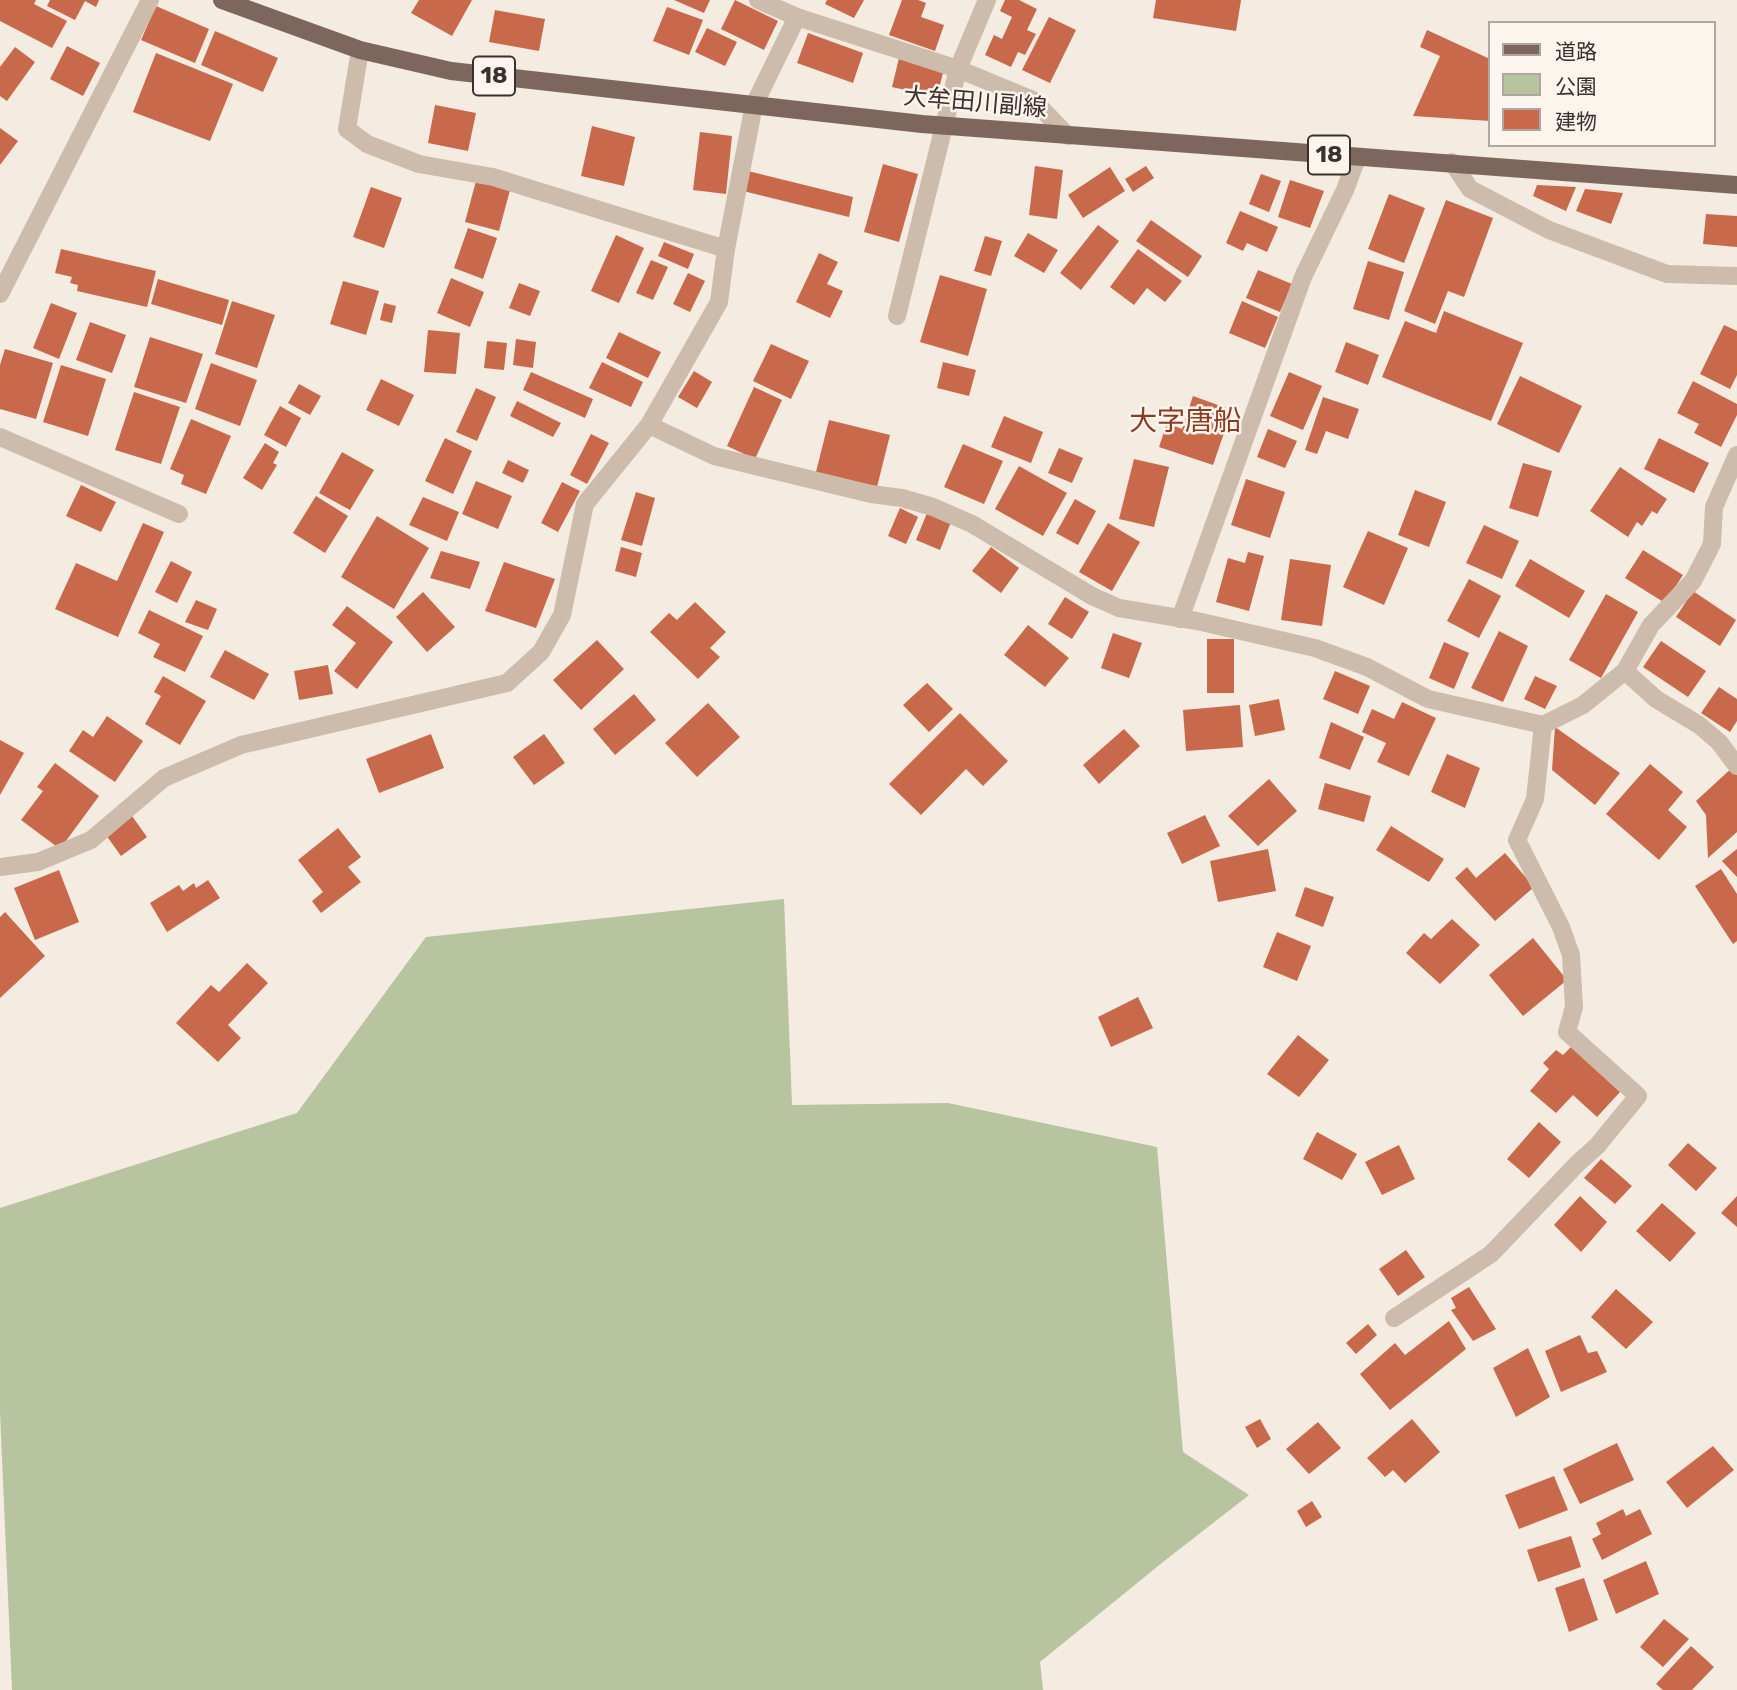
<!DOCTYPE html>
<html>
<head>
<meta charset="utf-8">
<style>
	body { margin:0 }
	#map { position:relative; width:1737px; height:1690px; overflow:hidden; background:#f4ebe1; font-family:Rubik,"Noto Sans JP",sans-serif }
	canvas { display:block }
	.legend { position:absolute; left:1488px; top:21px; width:228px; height:126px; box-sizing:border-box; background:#fbf5ee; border:2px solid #aea6a0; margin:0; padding:9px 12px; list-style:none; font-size:21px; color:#3b302b }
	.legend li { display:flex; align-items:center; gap:14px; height:35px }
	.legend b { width:35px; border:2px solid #aea6a0 }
</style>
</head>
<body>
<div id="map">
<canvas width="1737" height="1690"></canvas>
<ul class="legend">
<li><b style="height:9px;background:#7d675c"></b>道路</li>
<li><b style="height:19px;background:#b8c4a0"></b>公園</li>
<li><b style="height:19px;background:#c8694b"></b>建物</li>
</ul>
</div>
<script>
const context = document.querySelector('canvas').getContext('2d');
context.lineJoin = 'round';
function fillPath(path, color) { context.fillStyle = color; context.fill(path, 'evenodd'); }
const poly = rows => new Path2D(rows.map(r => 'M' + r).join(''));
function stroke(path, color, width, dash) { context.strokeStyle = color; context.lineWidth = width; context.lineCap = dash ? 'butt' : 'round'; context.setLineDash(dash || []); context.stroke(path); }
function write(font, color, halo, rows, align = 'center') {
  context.font = font + ' Rubik,"Noto Sans JP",sans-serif'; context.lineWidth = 5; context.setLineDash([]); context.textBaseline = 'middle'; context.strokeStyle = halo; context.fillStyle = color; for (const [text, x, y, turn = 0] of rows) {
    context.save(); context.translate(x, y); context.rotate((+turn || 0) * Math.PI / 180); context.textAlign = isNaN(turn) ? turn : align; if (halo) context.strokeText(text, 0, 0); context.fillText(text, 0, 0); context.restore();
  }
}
fillPath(poly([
	[784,899,792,1105,948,1103,1157,1147,1183,1452,1249,1495,1163,1562,1040,1662,1043,1690,12,1690,0,1411,0,1208,297,1113,426,937]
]), '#b8c4a0');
fillPath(poly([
	[0,0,36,0,34,4,67,21,52,48,0,21],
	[50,0,99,0,96,7,85,1,75,20,47,6],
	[419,0,472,0,452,36,411,13],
	[674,0,710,0,704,13],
	[735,0,778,21,764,50,721,29],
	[827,0,864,0,854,18,825,4],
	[902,0,918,0,926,3,921,17,944,25,935,51,889,35],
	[1005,0,1019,0,1037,9,1027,30,1036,34,1025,55,1018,52,1011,67,985,55,994,35,1002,39,1012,17,1000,11],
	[1156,0,1241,0,1236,31,1153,18],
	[156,6,209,29,195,63,141,40],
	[667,7,703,20,689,55,653,41],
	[495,10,545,19,539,51,489,42],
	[1049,17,1076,30,1050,83,1022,70],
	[707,28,737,42,725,66,695,52],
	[1427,30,1490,59,1490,121,1413,116,1440,56,1420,47],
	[215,31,278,58,263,92,201,65],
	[808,33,863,53,853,83,797,63],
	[67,46,100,63,83,96,50,79],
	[15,47,35,62,7,101,0,96,0,67],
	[156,53,233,84,210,141,133,112],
	[899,58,944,69,937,97,892,87],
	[435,105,476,113,468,151,428,143],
	[592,126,635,137,624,186,581,176],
	[0,128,18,141,0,165],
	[700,132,732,136,726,194,693,190],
	[883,164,918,174,899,242,864,232],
	[1035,166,1063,170,1057,219,1029,215],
	[1146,166,1154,178,1133,192,1125,179],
	[1110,167,1125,191,1083,218,1068,195],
	[748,171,853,197,849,217,743,191],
	[1261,174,1281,181,1269,212,1249,204],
	[1290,180,1324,191,1310,228,1278,217],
	[476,181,510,190,499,231,465,222],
	[1537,185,1576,187,1566,211,1533,196],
	[371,187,402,198,384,248,353,237],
	[1585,189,1623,193,1611,224,1576,211],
	[1389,194,1425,208,1404,263,1368,249],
	[1446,200,1493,218,1464,297,1448,291,1435,324,1404,311],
	[1240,211,1278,227,1267,252,1247,243,1243,251,1226,243],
	[1706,214,1737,216,1737,247,1703,244],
	[1151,220,1202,256,1188,277,1136,241],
	[1098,225,1119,241,1081,290,1060,273],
	[468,228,497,238,483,279,454,268],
	[1028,233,1058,250,1044,273,1014,256],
	[616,235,644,248,619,303,591,291],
	[985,236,1002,241,991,276,974,271],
	[664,242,694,254,688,269,658,256],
	[61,249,156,271,147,307,77,291,78,285,70,283,72,277,55,273],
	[1138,249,1182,281,1165,302,1147,288,1134,305,1110,287],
	[819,253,838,262,827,284,843,291,830,318,796,302],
	[651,260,668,267,653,300,636,293],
	[1368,261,1404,272,1389,320,1353,309],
	[1258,270,1292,284,1280,312,1246,298],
	[688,273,705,281,690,312,673,304],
	[940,275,987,289,968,356,920,342],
	[451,278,484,292,470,327,437,313],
	[158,279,229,300,222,325,151,304],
	[343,281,379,291,366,335,330,324],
	[519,283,540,291,530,316,509,308],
	[232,301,275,315,257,368,215,354],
	[1242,301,1278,317,1265,348,1229,333],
	[51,303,77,313,59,359,33,348],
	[384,303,396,306,392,323,380,320],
	[1444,311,1523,343,1491,421,1382,377,1405,321,1436,333],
	[90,322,126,335,112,373,76,360],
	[1724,325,1737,331,1737,375,1730,389,1700,374],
	[428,330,460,333,456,374,424,372],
	[619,332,661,352,648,378,606,358],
	[150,337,203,354,186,403,134,387],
	[516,339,536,342,533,368,513,365],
	[487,341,507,343,504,370,484,368],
	[1346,342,1379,355,1368,385,1335,372],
	[771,344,809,361,791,399,753,381],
	[5,349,53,363,36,419,0,409,0,365],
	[602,362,643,382,631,407,589,388],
	[943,362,976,370,969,396,937,388],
	[211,363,257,380,240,426,195,409],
	[61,365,106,379,88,436,43,422],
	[694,371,712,382,697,408,678,397],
	[531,372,593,399,585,418,523,390],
	[1289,372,1322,386,1303,430,1270,416],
	[1520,376,1582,406,1559,453,1497,424],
	[381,379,414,395,399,426,366,410],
	[1693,381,1737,404,1737,415,1721,447,1694,433,1699,424,1677,413],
	[299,384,321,396,310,415,288,403],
	[754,387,782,400,755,459,727,446],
	[476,388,496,397,477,441,456,432],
	[134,392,180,407,161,464,115,450],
	[1193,396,1232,410,1213,465,1159,447,1167,423,1182,429],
	[1323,397,1359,409,1348,439,1326,431,1317,454,1305,450],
	[517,401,561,423,553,437,510,416],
	[280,406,301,418,286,447,264,435],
	[1004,416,1043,432,1031,463,991,447],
	[191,419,231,436,206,494,181,484,184,475,170,469],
	[829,420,890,435,877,487,816,472],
	[1268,429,1297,441,1285,468,1257,457],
	[591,434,609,443,587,484,570,475],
	[445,438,472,451,453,494,425,481],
	[1659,438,1709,463,1694,493,1644,469],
	[265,443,279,452,273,463,277,465,262,490,243,478],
	[963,444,1003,461,984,504,944,487],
	[1059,448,1083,458,1072,483,1048,473],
	[342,452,374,470,350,510,319,493],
	[1134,459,1169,467,1154,527,1119,519],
	[508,460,529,470,523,483,502,473],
	[1523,463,1552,471,1538,517,1509,508],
	[1019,466,1067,493,1043,536,995,509],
	[1620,467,1667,499,1657,514,1652,511,1642,526,1637,522,1628,537,1590,511],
	[1246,479,1285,492,1270,538,1231,525],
	[476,481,512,496,498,529,462,514],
	[562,482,580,491,558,532,541,523],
	[81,485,116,502,101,532,66,516],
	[1415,490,1446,502,1429,547,1398,535],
	[636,492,655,498,642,546,621,540],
	[316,496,348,516,325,553,293,533],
	[423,497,459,512,447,541,409,525],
	[1075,499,1096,511,1078,545,1056,533],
	[900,508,918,517,906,544,888,536],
	[927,513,951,522,940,550,916,540],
	[377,516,429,548,394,609,341,577],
	[143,523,164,532,118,637,55,609,76,563,117,581],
	[1108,523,1140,542,1112,591,1079,572],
	[1484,525,1519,541,1502,579,1466,563],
	[1368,531,1408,548,1384,605,1343,587],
	[621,547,642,553,636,577,615,571],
	[991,547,1019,568,1001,593,972,571],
	[1643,550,1683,575,1665,603,1625,578],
	[441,551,480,562,470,589,430,578],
	[1248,552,1264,556,1249,611,1216,602,1228,558,1245,563],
	[1290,559,1331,565,1322,626,1281,620],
	[1530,559,1585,591,1569,618,1515,586],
	[171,561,192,572,177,603,155,592],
	[504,562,555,579,536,628,485,611],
	[1469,579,1501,596,1479,638,1447,621],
	[1693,591,1736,620,1720,646,1676,617],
	[423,592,455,627,427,652,396,617],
	[1606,594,1638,612,1601,678,1569,660],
	[1065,597,1089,612,1072,639,1048,624],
	[196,600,217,609,208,630,185,622],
	[695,602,726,632,710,648,720,657,698,679,650,632,669,613,677,620],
	[347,606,393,642,357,689,334,671,356,643,332,625],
	[149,610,203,636,185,672,153,657,160,644,138,633],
	[1028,625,1069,658,1045,687,1004,655],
	[1499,631,1528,646,1503,702,1471,688],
	[1113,633,1142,643,1129,678,1101,668],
	[1207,639,1234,639,1234,693,1207,693],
	[597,640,624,669,581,710,553,680],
	[1661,641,1706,671,1688,697,1643,667],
	[1444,642,1469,653,1454,689,1429,678],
	[225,650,269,674,254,700,210,677],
	[328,665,333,694,299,700,294,671],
	[1335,671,1370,686,1358,714,1323,699],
	[163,676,206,701,180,745,145,724,161,696,154,692],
	[1535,676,1557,686,1545,709,1524,699],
	[927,683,953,709,929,732,903,705],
	[1719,687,1737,699,1737,721,1730,732,1701,713],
	[634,694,656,720,615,755,593,729],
	[1279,699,1285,730,1255,736,1249,705],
	[1402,702,1436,718,1409,776,1377,762,1386,743,1362,732,1372,709,1394,719],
	[708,703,740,737,697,777,665,743],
	[1240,705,1243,747,1186,751,1183,710],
	[960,713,1008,761,983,786,966,769,921,815,889,784],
	[107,716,143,741,115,782,69,751,83,730,93,737],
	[1331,722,1364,737,1350,770,1319,758],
	[1555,727,1620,773,1595,805,1552,770],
	[1124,729,1140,746,1099,784,1083,765],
	[431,734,444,768,379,793,366,759],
	[544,734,565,763,534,785,513,757],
	[0,740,24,753,0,795],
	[1447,754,1480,768,1465,808,1431,792],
	[55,763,99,796,60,849,21,820,43,791,37,787],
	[1650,764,1683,792,1668,810,1687,827,1659,860,1606,814],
	[1734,766,1737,770,1737,832,1708,858,1706,815,1696,801],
	[1269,779,1297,811,1258,846,1228,816],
	[1325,783,1371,796,1364,822,1318,809],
	[1205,815,1220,846,1182,864,1167,833],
	[132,816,147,837,121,856,106,835],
	[1391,826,1444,859,1429,882,1376,850],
	[338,828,361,857,348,867,361,882,321,913,312,901,323,892,298,860],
	[1268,849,1276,891,1218,902,1210,861],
	[1737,849,1737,877,1722,861],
	[1505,853,1534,887,1495,921,1455,878,1467,867,1476,878],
	[1721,869,1737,894,1737,941,1733,944,1695,886],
	[59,870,79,922,35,940,14,888],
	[208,880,220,898,167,932,150,903,179,885,183,891,194,883,196,888],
	[1305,887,1334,897,1323,927,1295,916],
	[5,912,45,956,0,998,0,917],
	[1452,919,1480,945,1440,984,1406,953,1424,933,1431,939],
	[1277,932,1311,946,1297,981,1263,967],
	[1533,938,1567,980,1523,1016,1489,975],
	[247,963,268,983,228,1025,241,1038,218,1062,176,1023,211,985,219,992],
	[1138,997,1153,1028,1111,1047,1098,1017],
	[1298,1035,1329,1060,1299,1097,1267,1074],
	[1571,1047,1620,1092,1597,1117,1573,1095,1556,1113,1530,1091,1549,1069,1543,1063,1556,1050,1563,1055],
	[1539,1122,1561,1142,1529,1178,1507,1159],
	[1317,1132,1357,1154,1342,1180,1303,1159],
	[1688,1143,1717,1168,1696,1191,1668,1165],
	[1399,1145,1415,1179,1382,1195,1365,1162],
	[1601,1159,1632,1186,1615,1204,1584,1178],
	[1580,1196,1607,1222,1581,1252,1554,1225],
	[1737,1196,1737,1227,1721,1213],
	[1662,1203,1696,1233,1670,1262,1636,1231],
	[1406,1250,1425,1277,1398,1296,1379,1269],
	[1469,1287,1496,1329,1473,1341,1451,1310,1456,1308,1451,1298],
	[1616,1289,1653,1322,1626,1349,1591,1317],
	[1449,1321,1466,1349,1390,1410,1360,1374,1395,1343,1405,1355],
	[1368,1324,1377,1335,1356,1354,1346,1343],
	[1580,1335,1588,1353,1597,1351,1607,1372,1561,1392,1545,1351],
	[1528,1348,1550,1397,1516,1417,1493,1368],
	[1260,1419,1271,1439,1257,1448,1245,1427],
	[1412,1419,1440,1452,1405,1483,1393,1470,1385,1477,1367,1458],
	[1318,1422,1341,1448,1309,1474,1286,1449],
	[1617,1443,1634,1480,1580,1504,1563,1469],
	[1713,1446,1734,1470,1687,1508,1666,1482],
	[1554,1476,1568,1510,1519,1529,1505,1495],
	[1312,1501,1322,1517,1306,1527,1297,1511],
	[1623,1509,1626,1516,1640,1509,1652,1534,1602,1560,1592,1539,1601,1534,1596,1523],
	[1571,1536,1581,1567,1538,1582,1527,1550],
	[1646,1561,1659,1594,1616,1614,1603,1580],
	[1584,1578,1598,1620,1569,1632,1555,1588],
	[1664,1619,1689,1639,1663,1667,1640,1647],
	[1691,1646,1714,1667,1692,1690,1663,1690,1656,1684]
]), '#c8694b');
stroke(poly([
	[797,17,958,69,1033,100,1068,136],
	[360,50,347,129,367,144,419,164,493,177,726,249],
	[1452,162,1470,189,1549,230,1667,274,1737,276],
	[0,294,150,0],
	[897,316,958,69,987,0],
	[649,425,714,456,871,494,902,498,933,507,972,524,1092,596,1119,608,1197,621,1315,648,1367,667,1428,699,1543,725,1583,705,1625,671,1651,625,1693,581,1712,544,1714,507,1737,455],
	[0,437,179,514],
	[1180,619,1303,277,1345,190,1357,158],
	[1625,671,1656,699,1699,725,1719,742,1737,766],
	[0,867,38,862,91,840,164,778,241,745,507,683,541,652,562,615,585,504,649,425,719,302,726,249,754,105,797,17,758,0],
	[1394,1318,1491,1254,1577,1164,1597,1146,1638,1096,1567,1032,1574,1007,1571,955,1561,927,1517,840,1535,799,1543,725]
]), '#cdbbac', 18);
stroke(poly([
	[222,0,360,50,451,71,922,124,1737,185]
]), '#7d675c', 18);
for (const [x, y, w] of [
	[494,76,42],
	[1329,155,42]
]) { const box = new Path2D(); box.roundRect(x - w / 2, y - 19.5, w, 39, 5); context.fillStyle = '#fbf5ee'; context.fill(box); stroke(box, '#3b302b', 2); }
write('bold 23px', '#3b302b', null, [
	["18",494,76],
	["18",1329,155]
]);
write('24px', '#3b302b', '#fbf5ee', [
	["大牟田川副線",975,103,5]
]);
write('28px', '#8c3b22', '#fbf5ee', [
	["大字唐船",1185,422]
]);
</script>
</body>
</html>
